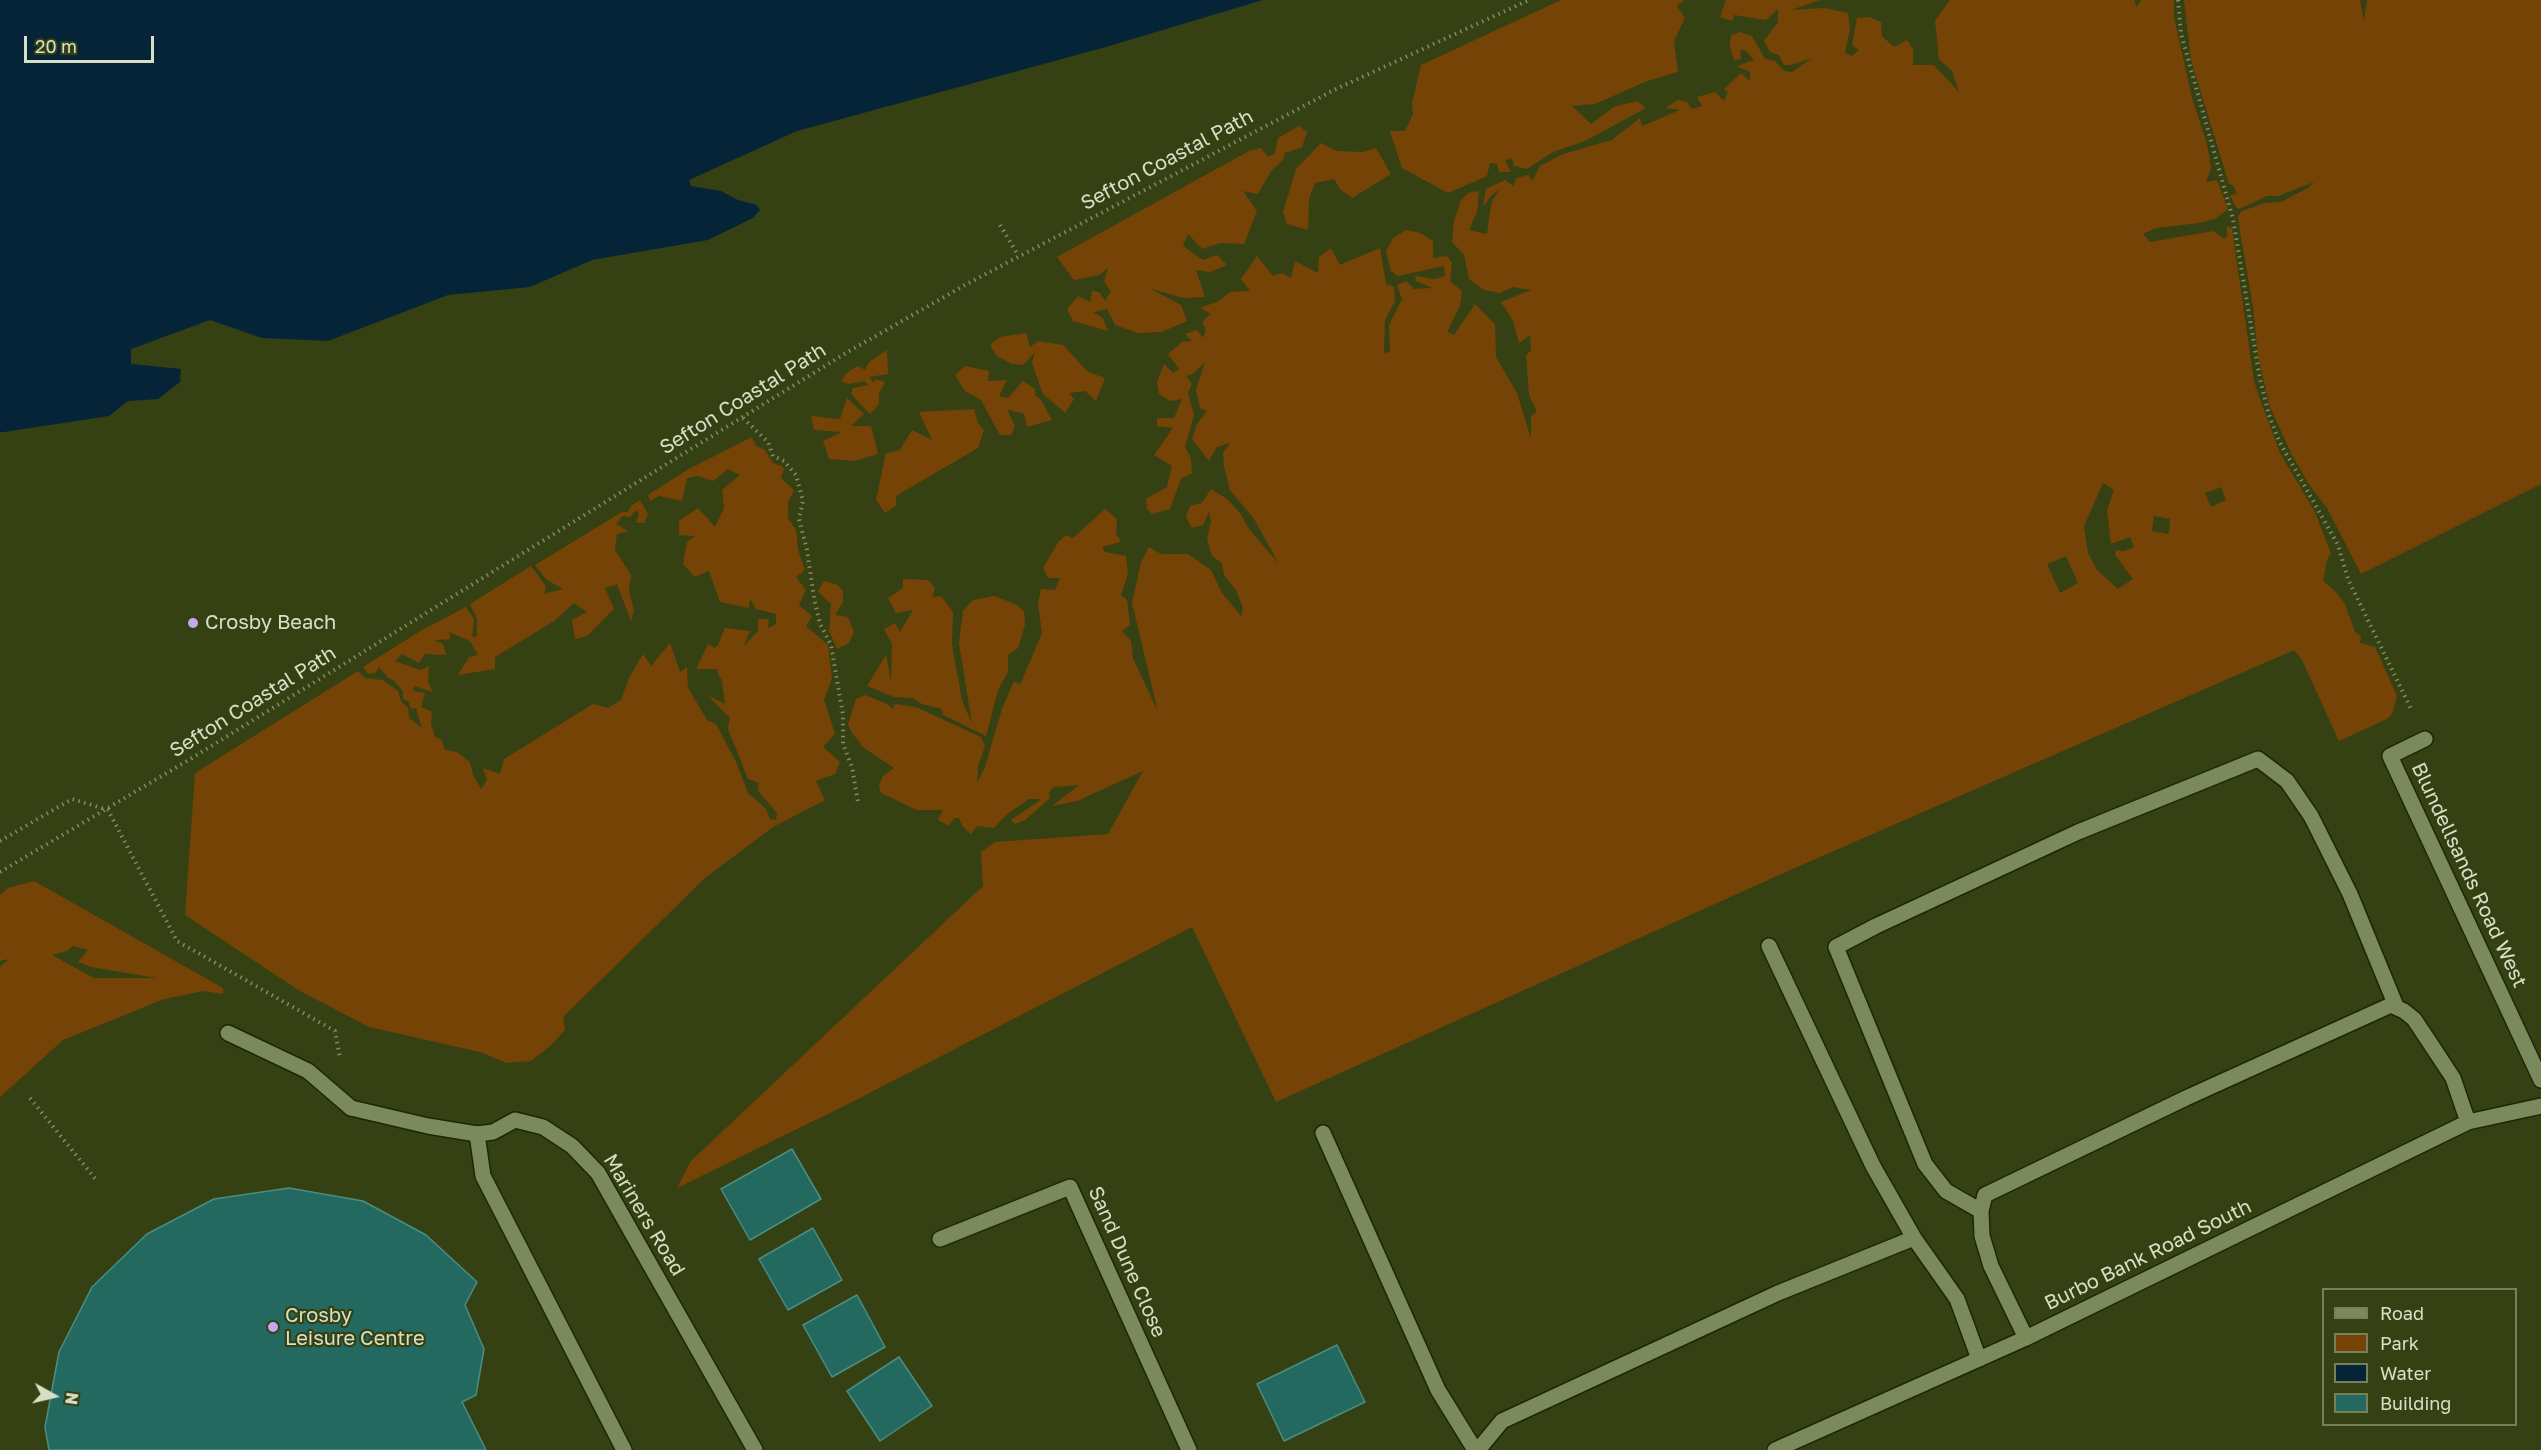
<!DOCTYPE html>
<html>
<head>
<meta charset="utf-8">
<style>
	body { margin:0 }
	#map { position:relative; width:2541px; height:1450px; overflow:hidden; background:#354113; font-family:"Golos Text",sans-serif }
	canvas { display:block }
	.legend { position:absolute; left:2322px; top:1288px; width:195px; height:138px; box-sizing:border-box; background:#354113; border:2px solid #76815b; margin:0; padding:8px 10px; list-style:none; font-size:18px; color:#d7e0c6 }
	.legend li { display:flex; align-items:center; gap:12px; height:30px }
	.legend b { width:30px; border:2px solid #76815b }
	.north { position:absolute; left:24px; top:1366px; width:60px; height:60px; -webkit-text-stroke:4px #354113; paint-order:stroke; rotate:98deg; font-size:16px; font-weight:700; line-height:24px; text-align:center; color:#d7e0c6 }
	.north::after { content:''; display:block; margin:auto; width:21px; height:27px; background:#d7e0c6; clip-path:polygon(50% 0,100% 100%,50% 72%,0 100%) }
	.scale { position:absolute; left:24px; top:36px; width:130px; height:27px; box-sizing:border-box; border:3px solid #d7e0c6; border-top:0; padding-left:8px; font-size:18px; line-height:21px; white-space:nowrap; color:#d7e0c6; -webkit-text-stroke:4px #354113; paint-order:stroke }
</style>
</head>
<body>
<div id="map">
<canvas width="2541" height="1450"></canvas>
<ul class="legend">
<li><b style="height:8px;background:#7b8a5a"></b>Road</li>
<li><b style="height:16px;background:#764307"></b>Park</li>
<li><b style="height:16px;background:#052438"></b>Water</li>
<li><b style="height:16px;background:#24695f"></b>Building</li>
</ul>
<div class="north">N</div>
<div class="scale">20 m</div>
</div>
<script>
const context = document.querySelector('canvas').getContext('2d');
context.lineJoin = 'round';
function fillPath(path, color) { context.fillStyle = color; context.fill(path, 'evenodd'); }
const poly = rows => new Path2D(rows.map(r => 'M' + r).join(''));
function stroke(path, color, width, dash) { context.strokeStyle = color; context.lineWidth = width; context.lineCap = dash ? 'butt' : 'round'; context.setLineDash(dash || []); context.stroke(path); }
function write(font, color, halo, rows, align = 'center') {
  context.font = font + ' "Golos Text",sans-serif'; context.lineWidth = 4.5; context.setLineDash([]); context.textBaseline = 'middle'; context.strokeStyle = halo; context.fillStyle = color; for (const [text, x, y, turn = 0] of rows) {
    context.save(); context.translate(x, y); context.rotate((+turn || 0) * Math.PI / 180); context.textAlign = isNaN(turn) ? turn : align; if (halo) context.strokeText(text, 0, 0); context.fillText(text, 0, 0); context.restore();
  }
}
fillPath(poly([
	[1561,0,1684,0,1677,6,1685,18,1674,41,1678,72,1647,81,1595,104,1572,106,1591,124,1614,107,1637,101,1646,108,1585,141,1553,152,1527,169,1514,166,1512,158,1505,160,1511,172,1499,172,1497,164,1490,163,1487,176,1448,193,1402,168,1390,131,1405,131,1413,114,1412,103,1421,65],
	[1726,0,1820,0,1791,10,1824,8,1848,13,1850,29,1845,53,1852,56,1859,50,1852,45,1857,18,1869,17,1881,22,1882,36,1894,47,1907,40,1913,49,1913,65,1934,65,1959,92,1952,71,1939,59,1935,21,1950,0,2134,0,2137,7,2141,0,2174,0,2174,17,2192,98,2207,144,2211,168,2206,182,2217,180,2228,209,2215,219,2199,223,2156,228,2143,234,2150,242,2214,231,2224,239,2227,236,2227,226,2232,228,2254,381,2260,399,2280,453,2315,512,2331,554,2327,560,2323,581,2335,591,2344,602,2355,632,2361,636,2360,643,2375,647,2397,696,2392,714,2387,719,2339,741,2302,660,2294,650,1788,871,1276,1102,1192,927,848,1104,677,1188,691,1161,983,886,981,852,995,842,1108,834,1143,771,1077,801,1052,806,1079,785,1053,787,1049,793,1050,798,1025,820,1015,824,1011,820,1042,799,1029,799,1006,815,994,828,977,826,971,834,963,827,959,818,954,818,949,826,938,820,943,810,917,810,881,793,879,786,883,776,894,768,864,748,852,733,848,724,856,699,865,695,887,704,893,709,895,704,916,707,981,737,985,746,978,766,977,783,985,767,1002,709,1014,681,1020,685,1042,633,1038,603,1041,589,1055,590,1060,578,1048,578,1043,568,1059,541,1066,535,1073,538,1105,509,1117,519,1116,533,1121,542,1102,547,1105,552,1126,556,1128,574,1121,595,1127,600,1130,625,1122,631,1131,641,1133,658,1158,712,1132,603,1141,562,1149,547,1161,554,1188,554,1211,570,1222,593,1241,616,1243,608,1236,590,1224,575,1222,563,1212,556,1207,539,1211,521,1209,512,1203,525,1192,528,1186,517,1190,506,1202,503,1211,489,1227,499,1240,513,1249,529,1279,564,1254,519,1230,490,1224,466,1223,453,1230,443,1217,447,1209,461,1192,439,1197,424,1207,411,1200,408,1196,390,1205,362,1193,374,1186,376,1192,384,1188,393,1194,415,1185,447,1191,458,1192,473,1181,479,1170,509,1152,514,1147,509,1146,499,1167,487,1172,466,1154,455,1173,428,1157,426,1157,418,1174,418,1182,399,1170,401,1159,394,1157,382,1164,364,1173,373,1179,369,1168,354,1182,342,1192,341,1185,334,1197,330,1203,338,1206,330,1202,322,1211,314,1200,308,1219,301,1230,292,1250,291,1241,279,1257,256,1273,276,1282,273,1291,278,1295,261,1318,273,1319,257,1331,248,1340,265,1380,248,1386,284,1394,287,1395,301,1385,320,1384,353,1390,352,1389,325,1402,299,1397,285,1406,281,1414,289,1432,288,1416,281,1415,276,1435,279,1445,276,1444,266,1398,276,1391,271,1386,252,1393,238,1406,230,1420,233,1433,241,1433,258,1447,256,1452,263,1450,281,1462,291,1460,306,1447,332,1454,335,1475,304,1495,324,1496,357,1517,393,1531,439,1531,416,1537,412,1529,395,1526,356,1531,350,1530,335,1519,343,1513,321,1501,302,1531,290,1513,287,1500,293,1484,290,1469,279,1464,255,1452,242,1454,221,1461,200,1468,193,1479,191,1477,212,1469,230,1487,234,1491,204,1499,189,1490,197,1483,207,1486,189,1505,180,1513,186,1517,178,1528,175,1532,181,1540,166,1563,154,1612,140,1640,118,1642,126,1680,110,1665,108,1678,100,1687,102,1692,109,1702,106,1697,97,1715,92,1724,101,1728,92,1724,89,1741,73,1750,81,1750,72,1737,66,1754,60,1745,50,1740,50,1741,59,1734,60,1730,47,1731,35,1740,32,1752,36,1765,59,1775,61,1784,71,1792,72,1812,58,1791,65,1784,65,1779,55,1770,52,1764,41,1778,22,1778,9,1766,20,1734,15,1732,21,1720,17],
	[2103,483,2114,490,2107,510,2111,544,2130,537,2134,547,2124,551,2116,550,2115,555,2133,579,2118,589,2097,570,2088,553,2084,526],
	[2221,487,2226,500,2211,507,2205,493],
	[2154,516,2170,519,2169,534,2152,531],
	[2066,556,2078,583,2060,593,2047,564],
	[2184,0,2360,0,2364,21,2367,0,2541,0,2541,484,2361,574,2327,508,2310,486,2292,455,2270,407,2258,357,2253,307,2239,225,2238,216,2242,211,2265,203,2281,202,2308,188,2314,182,2278,196,2267,196,2239,209,2235,206,2230,195,2237,194,2234,186,2229,184,2191,60],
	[1299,126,1307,132,1302,147,1285,153,1283,160,1271,171,1258,194,1243,191,1257,211,1244,244,1220,243,1202,249,1188,234,1183,246,1203,260,1217,255,1227,265,1210,272,1196,270,1205,297,1183,298,1149,288,1181,305,1187,321,1162,332,1138,333,1115,325,1107,309,1093,312,1103,318,1108,331,1073,321,1067,309,1078,296,1090,302,1092,291,1099,292,1105,301,1111,291,1104,282,1108,268,1099,275,1074,280,1057,257,1249,151,1261,148,1268,157,1275,153,1278,138],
	[1321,143,1337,151,1363,152,1376,148,1391,174,1352,198,1340,189,1334,179,1315,183,1309,199,1308,230,1287,224,1283,212,1296,169],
	[1026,333,1030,347,1038,341,1063,345,1088,372,1105,378,1096,401,1085,391,1069,393,1074,399,1065,413,1043,394,1032,363,1035,352,1023,365,1012,364,997,356,990,345,1000,337],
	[887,350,888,374,869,377,874,383,875,379,885,382,879,393,879,404,870,414,851,394,853,388,868,385,865,381,849,384,841,381,848,372,858,366,865,370,869,362],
	[965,366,989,371,988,381,1007,380,999,396,1008,398,1023,381,1035,389,1035,395,1041,400,1052,420,1027,427,1024,414,1007,409,1015,426,1011,435,1000,435,981,400,965,391,955,375],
	[847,398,864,414,851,426,871,426,878,454,854,461,829,459,823,441,842,432,814,430,811,416,840,419],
	[974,409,978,423,984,430,978,448,896,496,896,506,885,513,876,500,886,453,900,450,912,430,932,440,919,412],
	[752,437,756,446,765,450,773,463,782,466,784,469,781,478,794,490,788,502,788,518,796,530,798,550,805,570,796,577,806,590,799,605,812,616,806,626,828,645,832,679,824,699,835,734,823,747,840,762,835,774,816,781,825,800,773,827,705,878,563,1017,565,1030,549,1047,531,1061,507,1063,480,1052,369,1027,300,991,185,915,195,773,358,671,365,678,383,680,398,691,401,701,408,708,409,718,422,728,416,708,411,709,409,702,403,699,403,691,393,680,388,678,379,667,375,673,368,674,363,667,422,630,466,607,474,619,472,637,477,636,477,619,470,604,531,566,546,586,544,594,563,589,547,580,535,565,622,512,628,512,631,506,640,500,648,514,644,523,636,523,639,514,636,510,630,517,623,516,616,524,628,531,617,534,615,550,631,575,629,591,634,611,631,621,617,584,605,588,614,609,587,636,575,639,572,620,587,612,574,603,554,621,495,657,495,669,458,675,469,657,478,655,470,641,449,632,451,639,434,640,443,644,446,655,425,654,419,663,402,654,395,661,420,670,429,666,428,682,433,692,414,686,413,691,425,693,421,707,432,712,431,724,435,737,442,740,445,750,457,752,470,762,473,775,481,789,487,780,483,768,500,774,504,759,593,704,608,708,621,700,629,678,643,654,651,666,670,643,680,672,687,667,688,688,707,720,716,724,736,762,748,793,766,809,770,819,776,820,777,813,758,791,759,783,748,779,728,729,730,718,707,695,725,704,722,681,716,669,696,669,708,644,714,648,718,645,725,628,750,631,744,646,758,631,758,619,769,619,768,628,776,624,776,614,756,609,750,599,749,608,720,602,709,571,695,577,683,564,687,542,695,536,679,535,679,521,698,508,715,527,724,508,722,490,740,475,728,469,713,481,698,476,687,478,682,501,659,496,650,501,648,495,687,470],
	[903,579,928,580,935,588,932,597,941,596,953,612,952,645,962,700,972,724,959,643,963,611,973,600,994,596,1015,604,1024,611,1025,625,1018,648,1008,655,1008,672,998,690,986,736,943,715,942,709,922,704,912,698,894,697,867,686,886,655,891,681,892,644,884,629,895,623,900,632,913,610,896,613,888,598,903,588],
	[824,581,838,585,843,591,843,602,835,615,848,617,854,632,849,643,837,649,829,631,831,604,818,591],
	[34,881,223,988,223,994,204,991,164,999,63,1040,0,1097,0,967,9,959,0,961,0,895,8,888],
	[73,946,88,950,78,962,91,967,157,978,94,978,52,955,67,951]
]), '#764307');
fillPath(poly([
	[0,0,1263,0,1106,47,797,131,689,180,691,186,721,191,738,200,757,205,760,210,753,218,708,240,592,260,530,287,448,295,328,341,262,338,210,320,131,349,131,364,181,369,180,382,158,399,128,401,109,416,4,432,0,432]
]), '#052438');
const building = poly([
	[792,1149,821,1199,750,1240,721,1189,792,1149],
	[289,1188,363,1201,426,1235,477,1282,465,1305,484,1349,476,1395,462,1402,486,1450,49,1450,45,1427,59,1352,92,1287,147,1234,214,1199,289,1188],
	[813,1228,842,1280,788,1310,759,1259,813,1228],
	[857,1295,885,1347,832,1377,803,1325,857,1295],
	[1337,1345,1365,1402,1284,1441,1257,1384,1337,1345],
	[899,1357,932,1406,880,1441,847,1391,899,1357]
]);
fillPath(building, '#24695f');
stroke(building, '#4a8d83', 1.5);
const service = poly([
	[1769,946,1873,1166,1914,1238],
	[228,1033,308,1071,351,1108],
	[1323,1133,1438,1390,1475,1450],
	[477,1134,483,1176,624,1450],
	[1981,1211,1946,1191,1925,1164,1836,947,1876,926,2078,832,2258,759,2287,781,2311,816,2350,894,2396,1006],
	[2026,1338,1991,1266,1982,1236,1981,1211,1985,1195,2186,1098,2391,1005,2404,1011,2414,1019,2428,1040,2453,1078,2468,1122],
	[1478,1450,1502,1421,1778,1293,1914,1238,1957,1299,1979,1359]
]);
const minor = poly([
	[2425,739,2390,756,2541,1080],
	[351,1108,428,1126,477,1134,493,1132,515,1120,543,1127,572,1146,598,1173,755,1450],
	[940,1239,1070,1187,1189,1450],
	[1775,1450,2026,1338,2468,1122,2541,1106]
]);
stroke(service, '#1e2704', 18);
stroke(minor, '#1e2704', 18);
stroke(poly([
	[2178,0,2181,34,2233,219,2260,379,2269,415,2279,441,2338,545,2348,579,2412,711],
	[1000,225,1018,255],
	[743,418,768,442,773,456,784,461,796,475,803,501,799,519,807,550,814,598,820,624,831,645,843,715,843,744,852,767,858,802],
	[0,841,72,799,108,810,177,941,335,1031,340,1058],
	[0,872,192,758,846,353,965,285,1334,90,1529,0],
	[30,1098,97,1181]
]), '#818c67', 4, [1.5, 4.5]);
stroke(service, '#7b8a5a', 15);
stroke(minor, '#7b8a5a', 15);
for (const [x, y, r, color] of [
	[193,623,6,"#c5a7f1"],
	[273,1327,6,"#c5a7f1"]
]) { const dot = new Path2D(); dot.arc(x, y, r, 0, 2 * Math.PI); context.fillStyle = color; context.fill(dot); stroke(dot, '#354113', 2); }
write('20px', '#d7e0c6', '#354113', [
	["Sefton Coastal Path",1167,160,-28],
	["Sefton Coastal Path",743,399,-32],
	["Sefton Coastal Path",253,702,-32],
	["Blundellsands Road West",2469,875,65],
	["Mariners Road",644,1215,59],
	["Burbo Bank Road South",2148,1255,-26],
	["Sand Dune Close",1127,1262,66]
]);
write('20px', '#d7e0c6', '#354113', [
	["Crosby Beach",205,623],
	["Crosby",285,1316],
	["Leisure Centre",285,1339]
], 'left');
</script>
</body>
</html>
